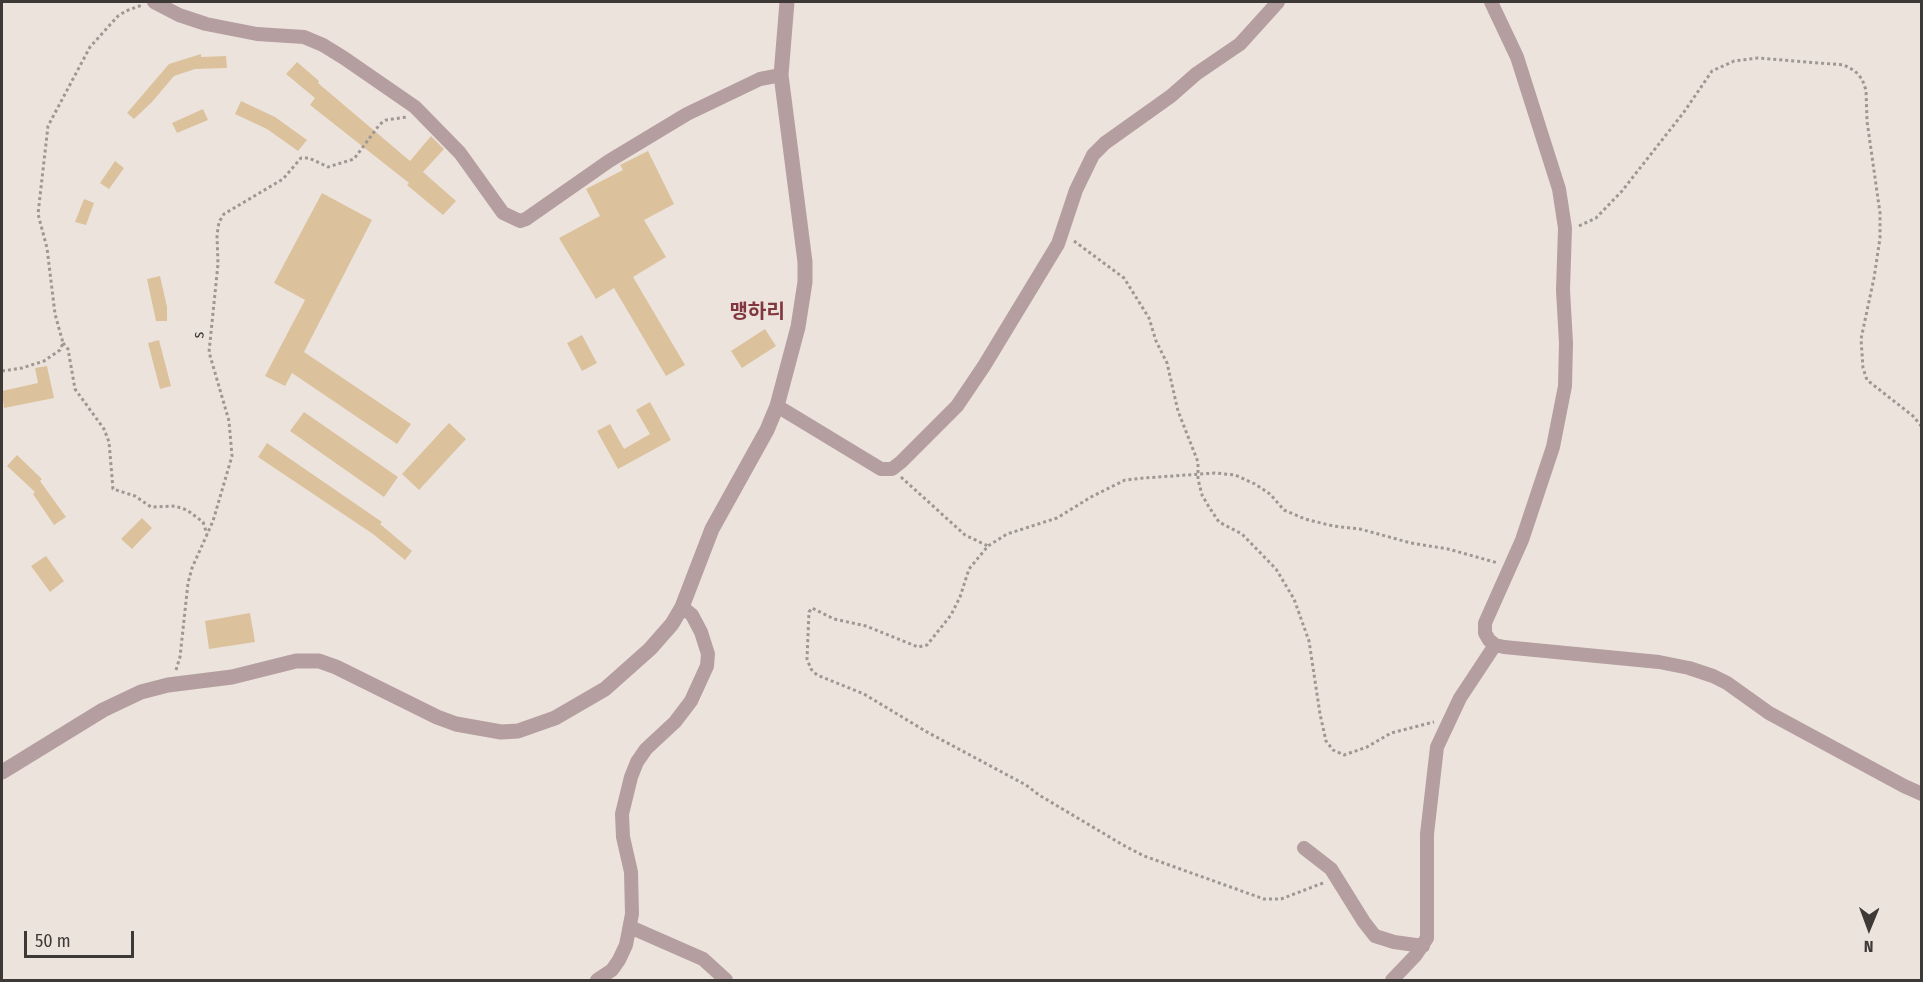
<!DOCTYPE html>
<html>
<head>
<meta charset="utf-8">
<style>
	body { margin:0 }
	#map { position:relative; width:1923px; height:982px; overflow:hidden; background:#ede3dd; font-family:"Fira Sans Condensed",sans-serif }
	canvas { display:block }
	.frame { position:absolute; inset:0; border:3px solid #3d3936; pointer-events:none }
	.north { position:absolute; left:1839px; top:898px; width:60px; height:60px; -webkit-text-stroke:4px #ede3dd; paint-order:stroke; rotate:181deg; font-size:16px; font-weight:700; line-height:24px; text-align:center; color:#3d3936 }
	.north::after { content:''; display:block; margin:auto; width:21px; height:27px; background:#3d3936; clip-path:polygon(50% 0,100% 100%,50% 72%,0 100%) }
	.scale { position:absolute; left:24px; top:931px; width:110px; height:27px; box-sizing:border-box; border:3px solid #3d3936; border-top:0; padding-left:8px; font-size:18px; line-height:21px; white-space:nowrap; color:#3d3936; -webkit-text-stroke:4px #ede3dd; paint-order:stroke }
</style>
</head>
<body>
<div id="map">
<canvas width="1923" height="982"></canvas>
<div class="frame"></div>
<div class="north">N</div>
<div class="scale">50 m</div>
</div>
<script>
const context = document.querySelector('canvas').getContext('2d');
context.lineJoin = 'round';
function fillPath(path, color) { context.fillStyle = color; context.fill(path, 'evenodd'); }
const poly = rows => new Path2D(rows.map(r => 'M' + r).join(''));
function stroke(path, color, width, dash) { context.strokeStyle = color; context.lineWidth = width; context.lineCap = dash ? 'butt' : 'round'; context.setLineDash(dash || []); context.stroke(path); }
function write(font, color, halo, rows, align = 'center') {
  context.font = font + ' "Fira Sans Condensed","Noto Sans KR",sans-serif'; context.lineWidth = 6; context.setLineDash([]); context.textBaseline = 'middle'; context.strokeStyle = halo; context.fillStyle = color; for (const [text, x, y, turn = 0] of rows) {
    context.save(); context.translate(x, y); context.rotate((+turn || 0) * Math.PI / 180); context.textAlign = isNaN(turn) ? turn : align; if (halo) context.strokeText(text, 0, 0); context.fillText(text, 0, 0); context.restore();
  }
}
fillPath(poly([
	[201,54,201,57,226,56,227,68,195,69,174,76,152,102,134,119,127,113,169,64],
	[297,62,319,81,318,83,410,161,431,136,444,149,423,172,456,201,443,215,407,185,409,183,310,105,315,98,286,74],
	[241,101,275,117,307,140,298,151,267,129,235,114],
	[203,109,208,120,177,133,172,123],
	[648,151,674,204,644,220,666,257,633,277,685,365,666,376,614,288,596,299,559,238,600,216,586,189,623,170,620,165],
	[115,161,124,168,109,189,100,183],
	[322,193,372,220,304,352,411,424,397,444,292,373,285,386,265,376,305,300,274,283],
	[84,199,94,203,86,225,75,222],
	[160,276,167,307,167,321,156,321,147,279],
	[765,329,776,346,742,368,731,351],
	[582,335,597,363,582,371,567,343],
	[159,340,171,386,160,389,148,343],
	[47,366,54,398,4,408,2,391,38,383,35,368],
	[650,402,671,440,618,469,597,431,610,424,624,449,650,434,636,410],
	[304,412,398,477,384,497,290,431],
	[449,423,466,439,419,490,402,474],
	[267,443,382,522,380,524,412,551,405,560,373,534,258,457],
	[17,455,42,479,40,481,66,517,54,525,33,494,35,492,7,466],
	[142,518,152,528,132,549,121,539],
	[46,556,64,581,50,592,31,566],
	[250,613,255,642,209,649,205,621]
]), '#dbc29c');
stroke(poly([
	[1579,226,1596,218,1622,191,1684,112,1712,71,1734,61,1758,58,1844,65,1855,71,1862,79,1866,90,1867,121,1880,213,1880,238,1874,278,1861,339,1863,368,1867,380,1913,416,1922,427],
	[1074,241,1124,278,1149,318,1156,341,1167,363,1178,411,1198,462,1198,479,1202,495,1209,507,1219,522,1242,534,1276,569,1294,599,1309,641,1320,714,1326,741,1333,750,1344,755,1367,747,1391,733,1434,722],
	[63,343,68,349,75,389,104,429,109,442,113,489,135,496,151,507,175,506,187,510,203,522,207,534],
	[2,371,22,368,44,361,60,350,63,343,55,314,47,248,38,214,48,126,90,47,118,16,126,11,142,5],
	[901,477,965,535,988,546],
	[176,670,180,657,188,583,192,568,213,521,232,456,229,421,209,352,218,264,217,235,219,222,224,214,283,179,301,158,309,158,328,167,354,159,380,124,386,120,407,117],
	[1323,883,1281,899,1264,899,1144,856,1123,845,1039,795,1026,785,927,732,864,694,817,675,811,669,807,659,809,612,812,608,834,619,866,626,918,647,927,645,951,615,960,597,969,569,988,546,1007,534,1057,518,1091,497,1125,480,1144,478,1215,473,1235,475,1255,484,1270,494,1284,510,1305,519,1333,526,1360,529,1411,543,1448,549,1498,563]
]), '#9e9792', 3, [3, 3]);
stroke(poly([
	[154,2,179,15,206,24,257,34,304,37,323,45,344,58,415,107,460,153,503,213,520,221,526,219,609,161,687,114,760,79,781,75],
	[1491,2,1517,57,1559,189,1565,228,1563,290,1566,343,1565,386,1553,447,1522,540,1485,623,1485,633,1489,640,1495,645,1504,647,1659,662,1689,668,1713,676,1727,683,1769,713,1904,786,1922,794],
	[777,406,881,469,892,469,901,462,957,406,984,366,1058,244,1076,190,1093,155,1105,143,1171,96,1196,74,1240,44,1278,2],
	[1304,848,1331,869,1364,922,1375,936,1394,942,1423,946],
	[630,927,703,959,726,980],
	[597,980,612,970,619,960,626,945,632,914,631,872,623,837,622,814,631,777,637,762,646,749,675,722,691,701,707,666,708,654,701,632,692,615,682,607],
	[1392,980,1415,956,1427,938,1427,834,1437,747,1460,698,1495,645]
]), '#b49e9f', 14);
stroke(poly([
	[2,772,103,710,141,692,168,685,232,677,296,661,319,661,336,667,437,717,456,724,501,732,518,731,555,718,605,689,650,649,672,624,682,607,712,529,767,430,777,406,798,327,805,282,805,262,781,75,787,2]
]), '#b49e9f', 15);
write('16px', '#3d3936', '#ede3dd', [
	["s",199,335,-86]
]);
write('bold 20px', '#80383e', '#ede3dd', [
	["맹하리",757,312]
]);
</script>
</body>
</html>
